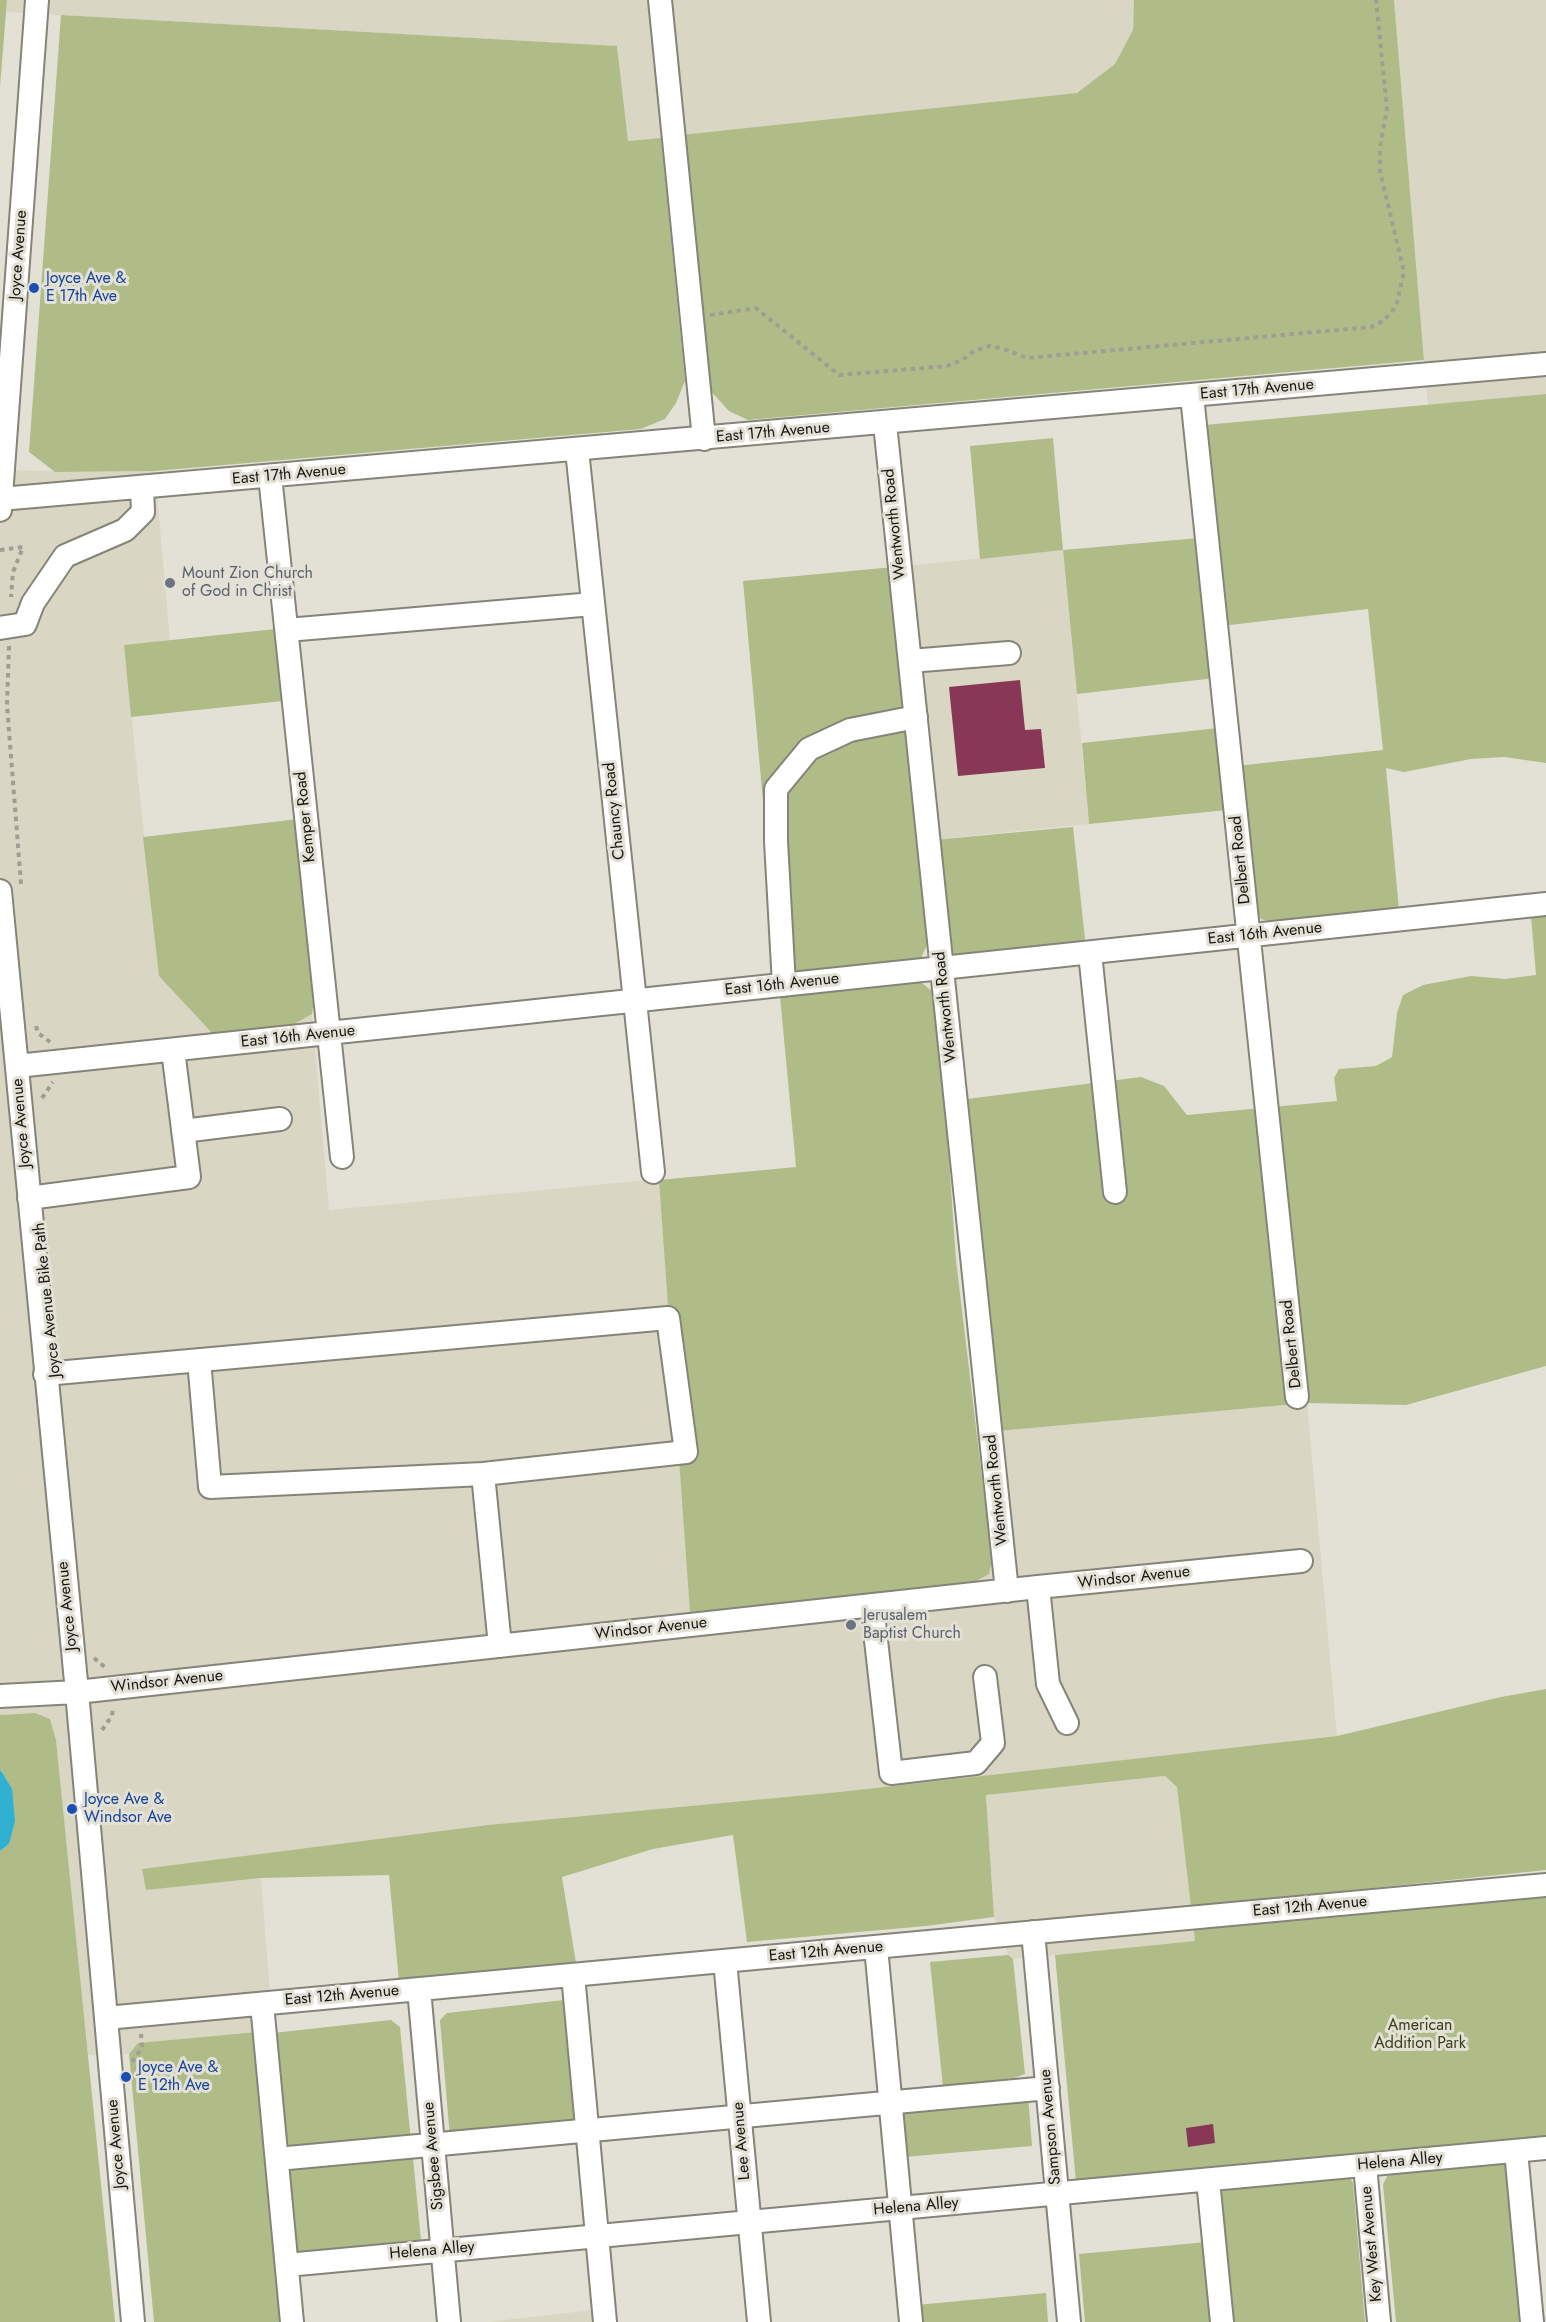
<!DOCTYPE html>
<html>
<head>
<meta charset="utf-8">
<style>
	body { margin:0 }
	canvas { display:block; background:#e3e1d5 }
</style>
</head>
<body>
<canvas width="1546" height="2322"></canvas>
<script>
const context = document.querySelector('canvas').getContext('2d');
context.lineJoin = 'round';
function fillPath(path, color) { context.fillStyle = color; context.fill(path, 'evenodd'); }
const poly = rows => new Path2D(rows.map(r => 'M' + r).join(''));
function stroke(path, color, width, dash) { context.strokeStyle = color; context.lineWidth = width; context.lineCap = dash ? 'butt' : 'round'; context.setLineDash(dash || []); context.stroke(path); }
function write(font, color, halo, rows, align = 'center') {
  context.font = font + ' Jost,sans-serif'; context.lineWidth = 6; context.setLineDash([]); context.textBaseline = 'middle'; context.strokeStyle = halo; context.fillStyle = color; for (const [text, x, y, turn = 0] of rows) {
    context.save(); context.translate(x, y); context.rotate((+turn || 0) * Math.PI / 180); context.textAlign = isNaN(turn) ? turn : align; if (halo) context.strokeText(text, 0, 0); context.fillText(text, 0, 0); context.restore();
  }
}
fillPath(poly([
	[7,0,1134,0,1133,30,1115,64,1077,93,628,141,617,46,6,12],
	[1394,0,1546,0,1546,394,1428,405],
	[0,470,89,472,155,471,170,640,124,646,159,976,287,1028,312,1014,329,1210,659,1179,988,1574,992,1561,978,1433,1307,1403,1337,1736,839,1792,488,1825,143,1869,146,1890,261,1878,273,2033,257,2032,138,2043,129,2054,88,2055,56,1740,50,1719,35,1713,0,1715],
	[1063,550,1089,824,919,841,894,567],
	[1165,1776,1177,1787,1195,1941,1013,1959,1008,1955,994,1917,986,1795],
	[593,2310,594,2322,487,2322]
]), '#d9d6c3');
fillPath(poly([
	[0,0,7,0,0,87],
	[1134,0,1394,0,1424,360,748,420,729,411,707,387,681,135,1077,93,1115,64,1133,30],
	[61,15,617,46,628,141,661,138,685,381,676,403,665,419,641,429,155,471,55,472,29,452],
	[1546,394,1546,763,1504,757,1471,759,1404,772,1386,768,1399,910,1272,922,1261,919,1253,906,1236,766,1383,750,1368,609,1221,626,1204,425],
	[1053,438,1063,550,1199,538,1215,678,1077,694,1063,550,980,559,970,446],
	[894,567,929,941,921,958,912,964,779,978,743,581],
	[276,629,283,701,131,717,124,645],
	[1218,728,1227,810,1089,824,1082,743],
	[299,819,317,979,312,1014,287,1028,214,1035,159,976,143,837],
	[1073,827,1085,939,1076,945,964,957,950,952,934,840],
	[1546,914,1546,1366,1406,1405,1307,1403,998,1431,959,1100,1141,1077,1164,1086,1187,1115,1337,1101,1334,1078,1339,1069,1376,1066,1392,1057,1397,1013,1403,995,1423,985,1471,976,1505,979,1536,975,1531,916],
	[909,980,922,983,932,991,945,1102,956,1260,992,1561,989,1574,971,1584,690,1612,659,1180,796,1167,780,996],
	[1546,1689,1546,1870,1191,1907,1177,1787,1165,1776,986,1795,994,1917,926,1926,747,1942,733,1835,653,1849,562,1877,576,1963,399,1982,389,1875,261,1878,146,1890,142,1869,488,1825,839,1792,1337,1736,1501,1697],
	[35,1713,50,1719,56,1740,115,2322,0,2322,0,1851,9,1844,2,1771,0,1769,0,1715],
	[1546,1889,1546,2141,1076,2182,1055,1955,1195,1941,1193,1924],
	[1008,1955,1013,1959,1025,2074,1014,2078,943,2087,930,1962],
	[564,2000,578,2126,450,2138,440,2020,447,2013],
	[391,2020,400,2027,411,2142,285,2155,273,2033],
	[257,2032,284,2322,154,2322,129,2054,138,2043],
	[1028,2095,1032,2146,904,2157,899,2106],
	[413,2158,421,2240,414,2245,295,2255,287,2175,291,2170],
	[1511,2160,1524,2322,1396,2322,1383,2185,1388,2174],
	[1349,2176,1353,2183,1365,2322,1230,2322,1218,2187],
	[1207,2242,1215,2322,1085,2322,1079,2254],
	[1046,2293,1048,2322,918,2322,916,2305]
]), '#b0bc88');
fillPath(poly([
	[0,1769,12,1789,15,1821,9,1844,0,1851]
]), '#30b1d2');
fillPath(poly([
	[1020,680,1025,730,1041,729,1045,768,958,776,949,687],
	[1213,2124,1215,2143,1188,2147,1186,2128]
]), '#893756');
const minor = poly([
	[660,0,704,439],
	[1192,396,1297,1397],
	[885,424,1007,1591],
	[577,450,653,1172],
	[270,476,342,1157],
	[0,499,1546,364],
	[0,510,37,0],
	[0,628,25,624,33,603,65,556,125,530,143,512,142,487],
	[287,630,593,604],
	[910,661,1009,653],
	[0,891,77,1692,133,2322],
	[1090,953,1115,1192],
	[784,985,776,841,776,789,809,749,850,730,916,717],
	[17,1066,1546,904],
	[183,1131,280,1119],
	[29,1198,189,1177,173,1050],
	[199,1360,210,1487,483,1474],
	[45,1374,668,1318,686,1452,483,1474,500,1646],
	[1038,1587,1048,1684,1067,1723],
	[872,1605,891,1773,976,1763,993,1743,985,1677],
	[0,1696,77,1692,1038,1587,1301,1561],
	[1033,1932,1069,2322],
	[876,1947,911,2322],
	[725,1961,759,2322],
	[573,1975,605,2322],
	[419,1989,449,2322],
	[262,2004,292,2322],
	[106,2018,1546,1885],
	[1516,2151,1532,2322],
	[277,2159,1048,2088],
	[1365,2165,1379,2322],
	[1208,2180,1222,2322],
	[287,2265,1546,2148]
]);
stroke(minor, '#858478', 26);
stroke(poly([
	[710,315,756,308,839,375,947,366,962,360,974,351,989,346,1004,349,1027,358,1371,327,1383,321,1396,307,1404,272,1380,171,1380,147,1387,109,1376,0],
	[0,550,23,547,13,572,11,597],
	[9,646,7,705,21,884],
	[36,1026,38,1033,50,1042],
	[42,1098,53,1082],
	[94,1658,107,1669],
	[102,1730,112,1716,113,1708],
	[132,2062,142,2048,141,2034]
]), '#9f9d94', 4, [4.5, 4.5]);
stroke(minor, '#fff', 22);
for (const [x, y, r, color] of [
	[34,288,6,"#1a4fb4"],
	[170,583,6,"#6b7280"],
	[851,1625,6,"#6b7280"],
	[72,1809,6,"#1a4fb4"],
	[126,2077,6,"#1a4fb4"]
]) { const dot = new Path2D(); dot.arc(x, y, r, 0, 2 * Math.PI); context.fillStyle = color; context.fill(dot); stroke(dot, '#e3e1d5', 2); }
write('16px', '#161611', '#e3e1d5', [
	["Joyce Avenue",19,255,-86],
	["East 17th Avenue",1257,390,-5],
	["East 17th Avenue",773,433,-5],
	["East 17th Avenue",289,475,-5],
	["Wentworth Road",895,524,-96],
	["Chauncy Road",615,811,-96],
	["Kemper Road",306,817,-96],
	["Delbert Road",1241,860,-96],
	["East 16th Avenue",1265,934,-6],
	["East 16th Avenue",782,985,-6],
	["Wentworth Road",946,1007,-96],
	["East 16th Avenue",298,1037,-6],
	["Joyce Avenue",22,1123,-95],
	["Joyce Avenue Bike Path",48,1300,-96],
	["Delbert Road",1292,1344,-96],
	["Wentworth Road",997,1490,-96],
	["Windsor Avenue",1134,1578,-6],
	["Joyce Avenue",68,1606,-96],
	["Windsor Avenue",651,1629,-6],
	["Windsor Avenue",167,1682,-6],
	["East 12th Avenue",1310,1907,-5],
	["East 12th Avenue",826,1952,-5],
	["East 12th Avenue",342,1996,-5],
	["Sampson Avenue",1051,2127,-95],
	["Lee Avenue",742,2141,-95],
	["Joyce Avenue",117,2144,-95],
	["Sigsbee Avenue",434,2156,-95],
	["Helena Alley",1400,2162,-5],
	["Helena Alley",916,2207,-5],
	["Key West Avenue",1372,2244,-95],
	["Helena Alley",432,2251,-5]
]);
write('16px', '#164399', '#e3e1d5', [
	["Joyce Ave &",46,279],
	["E 17th Ave",46,297],
	["Joyce Ave &",84,1800],
	["Windsor Ave",84,1818],
	["Joyce Ave &",138,2068],
	["E 12th Ave",138,2086]
], 'left');
write('16px', '#5b616d', '#e3e1d5', [
	["Mount Zion Church",182,574],
	["of God in Christ",182,592],
	["Jerusalem",863,1616],
	["Baptist Church",863,1634]
], 'left');
write('16px', '#383f1a', '#e3e1d5', [
	["American",1420,2026],
	["Addition Park",1420,2044]
]);
</script>
</body>
</html>
